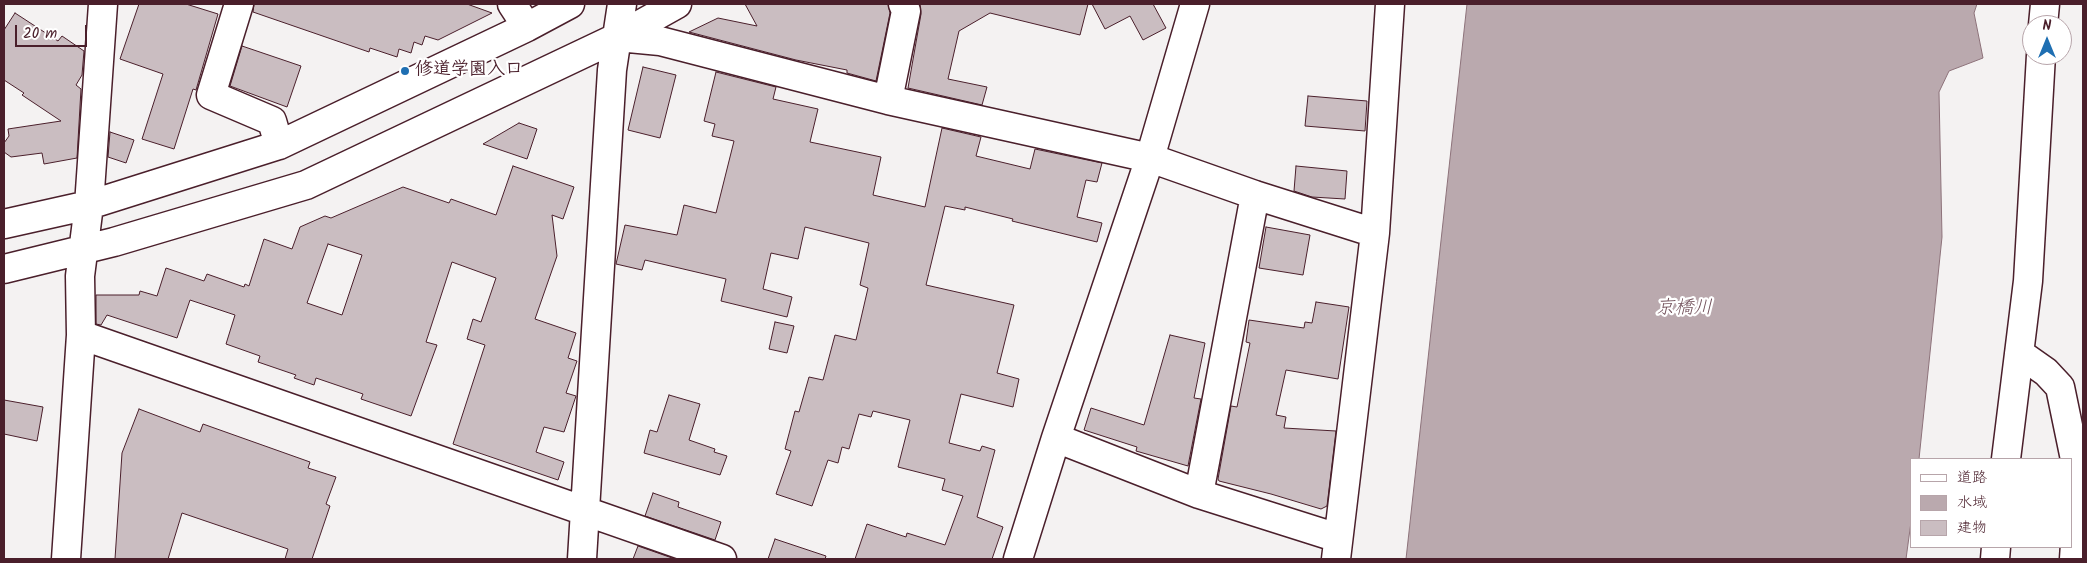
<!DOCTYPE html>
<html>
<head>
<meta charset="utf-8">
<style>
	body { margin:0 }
	#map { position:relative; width:2087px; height:563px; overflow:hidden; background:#f4f2f2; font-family:Kalam,"Klee One",sans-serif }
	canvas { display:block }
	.frame { position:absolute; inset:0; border:5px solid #4a1f2b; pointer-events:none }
	.legend { position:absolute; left:1910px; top:458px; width:162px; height:90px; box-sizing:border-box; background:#fff; border:1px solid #b7a5aa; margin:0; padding:6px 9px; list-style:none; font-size:15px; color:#4a1f2b }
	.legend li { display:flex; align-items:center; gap:10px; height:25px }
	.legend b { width:25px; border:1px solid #b7a5aa }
	.north { position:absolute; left:2022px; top:15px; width:50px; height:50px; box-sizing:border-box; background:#fff; border:1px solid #b7a5aa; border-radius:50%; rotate:0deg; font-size:14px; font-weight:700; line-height:20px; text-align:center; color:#4a1f2b }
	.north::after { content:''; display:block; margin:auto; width:18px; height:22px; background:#1f6fb2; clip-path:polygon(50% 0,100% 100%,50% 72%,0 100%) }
	.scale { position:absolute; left:15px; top:25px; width:72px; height:22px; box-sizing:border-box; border:2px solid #4a1f2b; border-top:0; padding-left:6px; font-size:15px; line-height:18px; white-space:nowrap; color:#4a1f2b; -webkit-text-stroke:4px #fff; paint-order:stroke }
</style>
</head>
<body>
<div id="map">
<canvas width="2087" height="563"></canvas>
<div class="frame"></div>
<ul class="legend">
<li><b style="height:6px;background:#fff"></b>道路</li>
<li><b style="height:14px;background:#baa9ae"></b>水域</li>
<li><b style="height:14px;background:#cabdc1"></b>建物</li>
</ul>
<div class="north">N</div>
<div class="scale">20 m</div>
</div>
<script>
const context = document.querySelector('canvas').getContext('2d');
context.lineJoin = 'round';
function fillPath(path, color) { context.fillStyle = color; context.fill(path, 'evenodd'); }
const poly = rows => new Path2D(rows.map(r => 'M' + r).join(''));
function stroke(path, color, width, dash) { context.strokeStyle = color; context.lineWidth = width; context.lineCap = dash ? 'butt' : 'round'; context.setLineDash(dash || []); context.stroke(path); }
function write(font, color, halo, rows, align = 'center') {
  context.font = font + ' Kalam,"Klee One",sans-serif'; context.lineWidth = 4.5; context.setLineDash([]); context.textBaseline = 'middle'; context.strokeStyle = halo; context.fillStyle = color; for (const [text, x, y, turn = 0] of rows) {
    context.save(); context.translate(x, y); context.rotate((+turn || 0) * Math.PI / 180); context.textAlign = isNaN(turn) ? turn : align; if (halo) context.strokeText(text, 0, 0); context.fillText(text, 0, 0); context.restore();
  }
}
const water = poly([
	[1467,4,1977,4,1974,13,1983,58,1949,71,1939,92,1942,237,1919,459,1911,459,1911,522,1906,559,1406,559,1467,4]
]);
fillPath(water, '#baa9ae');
stroke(water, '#8d727a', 1);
const building = poly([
	[139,4,186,4,218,14,196,90,193,89,174,149,142,139,163,74,120,59,139,4],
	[254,4,467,4,492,13,438,40,425,36,422,45,414,42,411,53,399,49,397,57,370,48,369,52,253,12,254,4],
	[745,4,888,4,890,13,876,81,847,73,847,70,796,60,689,32,718,18,757,26,745,4],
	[920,4,1088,4,1080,35,990,13,959,31,948,79,987,87,982,105,908,88,921,14,920,4],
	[1092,4,1153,4,1166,28,1143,40,1130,16,1105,29,1092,4],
	[15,13,58,41,62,36,84,51,82,75,76,85,81,89,77,158,44,164,42,153,11,157,4,152,4,143,9,136,8,129,61,121,22,95,24,93,4,80,4,30,15,13],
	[242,46,301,66,287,107,230,86,242,46],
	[643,67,676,75,660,138,628,130,643,67],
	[716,72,776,87,773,99,818,109,810,142,881,157,873,195,925,207,942,128,981,137,976,156,1030,169,1035,149,1102,163,1097,182,1086,180,1077,217,1102,223,1097,242,1012,221,1013,219,965,207,965,210,945,206,926,285,1014,305,997,373,1019,379,1013,407,961,394,949,443,980,451,982,446,995,450,977,517,1003,527,992,559,855,559,867,524,906,537,907,533,945,545,963,496,942,490,945,479,898,467,910,420,873,411,871,417,859,414,849,449,842,447,838,463,828,460,812,506,776,494,791,451,785,449,795,411,799,412,809,377,823,380,835,335,856,340,868,288,860,285,869,243,805,227,798,259,771,253,763,289,792,297,787,317,721,301,726,279,645,260,642,270,616,264,625,225,677,235,684,205,716,213,734,141,712,136,715,124,704,121,716,72],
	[1308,96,1367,101,1365,131,1305,126,1308,96],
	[519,123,537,129,527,159,483,144,519,123],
	[110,132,134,140,126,163,108,157,110,132],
	[513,166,574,187,563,219,552,215,557,256,535,319,576,333,568,358,577,361,566,393,576,396,564,432,544,427,536,452,564,462,558,480,453,444,485,345,467,339,473,319,481,322,496,278,452,262,426,342,437,345,411,416,361,399,363,394,316,378,314,385,294,378,296,375,258,362,260,356,226,344,235,315,190,300,177,338,107,315,101,325,96,324,96,295,139,295,140,291,157,296,166,268,204,281,207,274,244,287,245,284,249,286,264,239,292,249,300,227,325,216,331,218,403,187,449,203,451,199,496,215,513,166],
	[328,244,362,255,342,315,307,303,328,244],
	[1296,166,1347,171,1345,199,1312,197,1294,191,1296,166],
	[1266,227,1310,235,1303,275,1259,268,1266,227],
	[1316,302,1349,307,1338,379,1286,370,1276,415,1286,417,1284,428,1336,431,1327,506,1321,509,1271,494,1219,481,1218,479,1231,406,1237,407,1250,343,1246,342,1249,320,1304,328,1305,322,1312,323,1316,302],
	[775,322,794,326,787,353,769,349,775,322],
	[1170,335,1205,343,1194,398,1201,399,1188,466,1136,451,1137,447,1084,430,1091,408,1144,425,1170,335],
	[669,395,700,404,689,440,715,449,714,452,727,456,720,475,644,453,650,430,657,432,669,395],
	[4,400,43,407,37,441,4,434,4,400],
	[139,409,200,432,203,424,310,462,308,468,336,477,326,504,330,506,312,559,285,559,288,549,182,513,168,559,115,559,122,453,139,409],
	[653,493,679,502,678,507,721,522,715,540,645,516,653,493],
	[775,539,826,556,825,559,768,559,775,539],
	[638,546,675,559,633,559,638,546]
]);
fillPath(building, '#cabdc1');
stroke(building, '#4a1f2b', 1);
const minor = poly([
	[239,4,211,95,272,121,279,145],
	[512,4,527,27],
	[2043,25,2045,4],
	[618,37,660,41,888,100,1150,158,1255,195,1375,233],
	[888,100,906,11,903,4],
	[4,224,89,205,279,145,527,27,570,4],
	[4,269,114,242,306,185,618,37,677,4],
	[81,335,722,559],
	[2019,353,2046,372,2060,387,2083,498],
	[1056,438,1199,494,1338,538],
	[2006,459,2028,281,2041,55],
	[1199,494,1255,195],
	[66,559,81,335,80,276,89,205,103,4],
	[582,559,612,70,622,4],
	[1018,559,1056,438,1150,158,1195,4],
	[1336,559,1375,233,1390,4],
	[1995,559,1996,547],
	[2074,559,2079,484]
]);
stroke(minor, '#4a1f2b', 31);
stroke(minor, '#fff', 28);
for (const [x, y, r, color] of [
	[405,71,5,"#1f6fb2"]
]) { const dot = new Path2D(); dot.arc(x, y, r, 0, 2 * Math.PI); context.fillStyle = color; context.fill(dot); stroke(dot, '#fff', 2); }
write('bold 18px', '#4a1f2b', '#fff', [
	["修道学園入口",415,71]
], 'left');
write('italic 19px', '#714f59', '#fff', [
	["京橋川",1684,310]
]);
</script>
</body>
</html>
